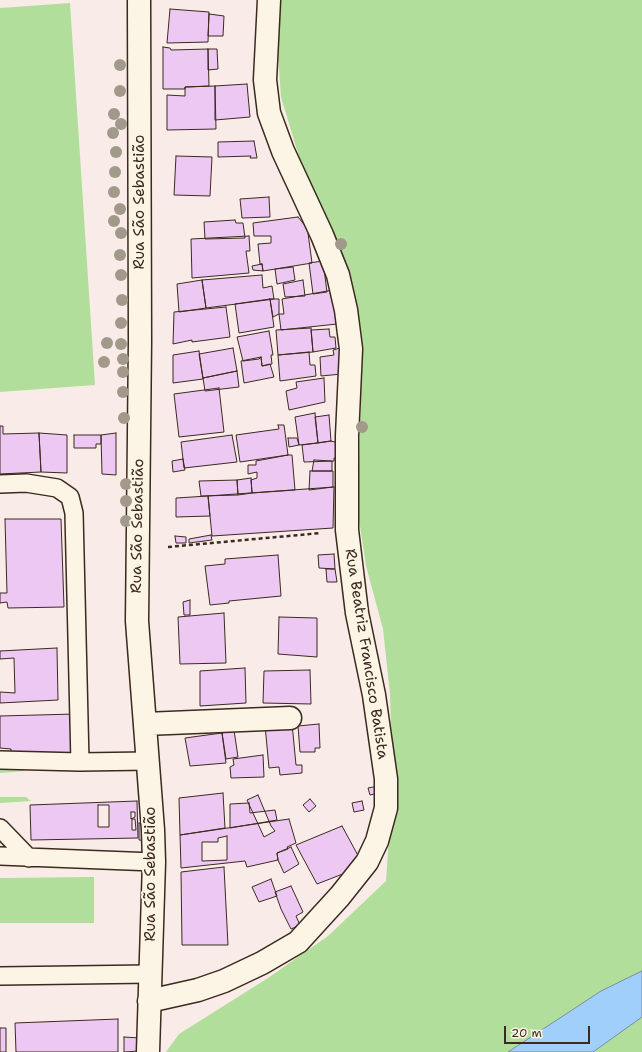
<!DOCTYPE html>
<html>
<head>
<meta charset="utf-8">
<style>
	body { margin:0 }
	#map { position:relative; width:642px; height:1052px; overflow:hidden; background:#f9ece8; font-family:"Shantell Sans",sans-serif }
	canvas { display:block }
	.scale { position:absolute; left:504px; top:1026px; width:86px; height:18px; box-sizing:border-box; border:2px solid #3b2a1e; border-top:0; padding-left:5px; font-size:12px; line-height:14px; white-space:nowrap; color:#3b2a1e; -webkit-text-stroke:3px #fcf5e5; paint-order:stroke }
</style>
</head>
<body>
<div id="map">
<canvas width="642" height="1052"></canvas>
<div class="scale">20 m</div>
</div>
<script>
const context = document.querySelector('canvas').getContext('2d');
context.lineJoin = 'round';
function fillPath(path, color) { context.fillStyle = color; context.fill(path, 'evenodd'); }
const poly = rows => new Path2D(rows.map(r => 'M' + r).join(''));
function stroke(path, color, width, dash) { context.strokeStyle = color; context.lineWidth = width; context.lineCap = dash ? 'butt' : 'round'; context.setLineDash(dash || []); context.stroke(path); }
function write(font, color, halo, rows, align = 'center') {
  context.font = font + ' "Shantell Sans",sans-serif'; context.lineWidth = 4; context.setLineDash([]); context.textBaseline = 'middle'; context.strokeStyle = halo; context.fillStyle = color; for (const [text, x, y, turn = 0] of rows) {
    context.save(); context.translate(x, y); context.rotate((+turn || 0) * Math.PI / 180); context.textAlign = isNaN(turn) ? turn : align; if (halo) context.strokeText(text, 0, 0); context.fillText(text, 0, 0); context.restore();
  }
}
fillPath(poly([
	[274,0,642,0,642,971,601,991,508,1052,166,1052,179,1034,268,978,328,936,386,881,390,822,392,760,390,694,383,629,366,566,358,513,362,349,346,288,312,200,281,97],
	[70,3,95,385,0,392,0,8],
	[0,763,26,764,24,771,0,773],
	[0,797,26,797,31,801,0,803],
	[94,877,94,923,0,923,0,878],
	[642,1017,642,1052,593,1052,595,1050]
]), '#b2de9c');
const water = poly([
	[642,971,642,1017,593,1052,508,1052,601,991,642,971]
]);
fillPath(water, '#a1cffc');
stroke(water, '#788da3', 1);
const building = poly([
	[170,9,209,12,208,42,167,43,170,9],
	[209,14,224,16,223,36,208,36,209,14],
	[163,47,170,48,171,50,208,49,209,86,185,87,185,89,163,89,163,47],
	[208,49,217,49,218,69,208,70,208,49],
	[247,84,250,117,215,120,215,86,247,84],
	[215,86,216,129,167,130,167,95,185,96,185,87,215,86],
	[254,141,257,158,250,158,251,156,218,157,218,142,254,141],
	[176,156,212,157,210,196,174,195,176,156],
	[269,197,270,217,242,218,240,199,269,197],
	[298,217,311,233,308,233,312,263,263,271,262,264,260,264,258,244,271,243,271,236,254,236,253,223,298,217],
	[235,220,236,223,243,223,245,238,205,239,204,222,235,220],
	[249,236,250,251,246,251,249,273,192,278,191,239,249,236],
	[323,261,327,292,313,294,309,263,323,261],
	[262,264,263,271,253,270,252,266,262,264],
	[293,267,295,280,277,284,275,269,293,267],
	[262,275,263,288,272,286,274,299,206,308,202,280,262,275],
	[202,280,206,308,179,312,177,284,202,280],
	[303,280,305,296,285,297,283,284,303,280],
	[333,290,337,324,281,330,279,314,284,314,282,299,333,290],
	[270,299,274,327,239,333,235,304,270,299],
	[270,299,279,299,279,314,273,317,270,299],
	[226,307,230,337,192,342,192,340,173,344,174,312,226,307],
	[311,328,313,352,278,355,276,330,311,328],
	[329,329,330,337,335,337,336,348,313,352,311,330,329,329],
	[269,331,273,355,271,355,272,364,262,366,261,357,259,359,243,361,237,337,269,331],
	[233,348,237,371,203,378,199,354,233,348],
	[340,348,342,374,321,376,320,357,334,355,333,350,340,348],
	[199,351,203,379,173,383,173,355,199,351],
	[309,352,310,365,315,365,316,376,280,381,278,355,309,352],
	[261,357,262,366,270,364,274,377,244,383,241,361,261,357],
	[237,371,239,387,205,391,203,378,237,371],
	[324,378,325,402,289,410,286,391,297,388,296,382,324,378],
	[219,388,224,432,179,437,174,394,219,388],
	[315,413,318,443,299,445,295,417,315,413],
	[329,415,331,441,318,443,315,417,329,415],
	[278,425,284,425,288,455,240,462,236,435,279,429,278,425],
	[0,426,3,426,3,434,39,433,41,472,0,474,0,426],
	[39,433,67,435,67,473,41,472,39,433],
	[116,433,116,475,102,474,101,435,116,433],
	[74,435,101,435,101,444,96,444,96,448,74,448,74,435],
	[232,435,237,462,184,468,181,442,232,435],
	[288,438,297,438,299,445,289,447,288,438],
	[331,441,342,444,342,458,334,458,334,461,304,462,302,445,331,441],
	[288,455,292,455,295,490,252,493,251,480,257,478,257,472,248,474,248,465,256,465,256,461,288,455],
	[183,459,185,470,173,472,172,461,183,459],
	[314,460,332,461,332,471,312,471,314,460],
	[310,471,333,471,333,487,309,490,310,471],
	[251,478,252,493,238,495,237,480,251,478],
	[237,480,238,495,201,496,199,481,237,480],
	[334,487,333,528,212,536,208,496,334,487],
	[208,496,210,516,176,517,176,498,208,496],
	[5,519,61,519,64,607,8,608,7,602,0,603,0,593,7,593,5,519],
	[211,535,212,540,189,543,189,539,211,535],
	[175,536,186,537,186,543,176,543,175,536],
	[334,554,335,569,319,568,318,555,334,554],
	[278,555,281,596,229,601,229,603,210,605,205,566,225,564,225,559,278,555],
	[326,569,335,569,337,582,327,582,326,569],
	[190,600,190,615,184,615,183,602,190,600],
	[224,613,226,663,180,664,178,617,224,613],
	[279,617,317,618,317,657,278,654,279,617],
	[57,648,58,700,0,703,0,692,15,693,14,658,0,659,0,651,57,648],
	[245,668,246,703,200,706,200,671,245,668],
	[310,670,311,704,263,703,264,671,310,670],
	[75,714,74,755,11,755,11,749,0,748,0,716,75,714],
	[292,723,296,765,302,765,302,773,280,775,279,767,269,768,265,725,292,723],
	[319,724,320,748,315,748,315,752,300,752,298,726,319,724],
	[234,730,238,757,226,759,222,733,234,730],
	[222,733,226,763,190,766,185,738,222,733],
	[263,755,264,777,231,778,230,767,234,765,233,759,263,755],
	[378,786,379,793,370,795,368,788,378,786],
	[223,793,225,828,180,835,179,798,223,793],
	[258,795,271,826,275,831,264,837,247,800,258,795],
	[310,799,316,806,309,812,303,805,310,799],
	[137,801,138,838,31,840,30,805,137,801],
	[362,801,364,810,354,812,352,803,362,801],
	[249,803,250,813,275,810,277,820,230,828,230,804,249,803],
	[98,805,109,805,109,827,98,827,98,805],
	[131,812,135,812,135,817,131,819,131,812],
	[132,819,135,819,136,830,132,830,132,819],
	[289,819,296,843,287,847,288,849,277,853,278,860,247,867,245,861,181,868,180,835,289,819],
	[139,823,151,823,152,841,139,840,139,823],
	[342,826,361,861,353,870,317,884,296,845,342,826],
	[227,836,227,860,202,861,202,842,218,842,218,838,227,836],
	[291,847,299,864,284,873,278,860,277,853,291,847],
	[224,867,228,945,182,945,181,872,224,867],
	[271,879,277,896,259,902,252,887,271,879],
	[291,886,303,912,296,916,300,925,291,929,281,909,275,892,291,886],
	[118,1019,118,1052,16,1052,15,1023,118,1019],
	[0,1028,6,1028,6,1052,0,1052,0,1028],
	[124,1037,140,1038,140,1051,124,1052,124,1037]
]);
fillPath(building, '#ecc8f2');
stroke(building, '#3b2a1e', 1);
const lane = poly([
	[0,484,26,483,57,488,70,497,74,513,80,762],
	[0,760,80,762,148,761],
	[0,828,29,858],
	[0,856,154,862],
	[0,976,150,974]
]);
const street = poly([
	[139,0,140,340,137,621,153,830,154,862,148,1052],
	[145,724,290,718],
	[149,1001,198,990,224,981,262,963,298,942,340,896,367,862,377,841,386,808,386,779,374,695,357,613,347,530,347,436,351,349,346,310,338,275,322,235,283,151,269,113,265,80,269,0]
]);
stroke(lane, '#3b2a1e', 20);
stroke(street, '#3b2a1e', 25);
stroke(poly([
	[168,547,321,533]
]), '#3b2a1e', 2.5, [4, 3]);
stroke(lane, '#fcf5e5', 17);
stroke(street, '#fcf5e5', 22);
context.fillStyle = '#a19a8a';
for (const [x, y] of [
	[120,65],
	[120,91],
	[114,114],
	[121,124],
	[113,133],
	[116,152],
	[115,172],
	[114,192],
	[120,209],
	[114,221],
	[121,233],
	[341,244],
	[120,255],
	[121,275],
	[122,300],
	[121,323],
	[107,343],
	[121,344],
	[123,359],
	[104,362],
	[123,372],
	[123,392],
	[124,418],
	[362,427],
	[126,484],
	[126,501],
	[126,521]
]) { context.beginPath(); context.arc(x, y, 6, 0, 2 * Math.PI); context.fill(); }
write('15px', '#3b2a1e', '#fcf5e5', [
	["Rua São Sebastião",140,202,-90],
	["Rua São Sebastião",138,526,-89],
	["Rua Beatriz Francisco Batista",366,654,81],
	["Rua São Sebastião",151,874,-90]
]);
</script>
</body>
</html>
